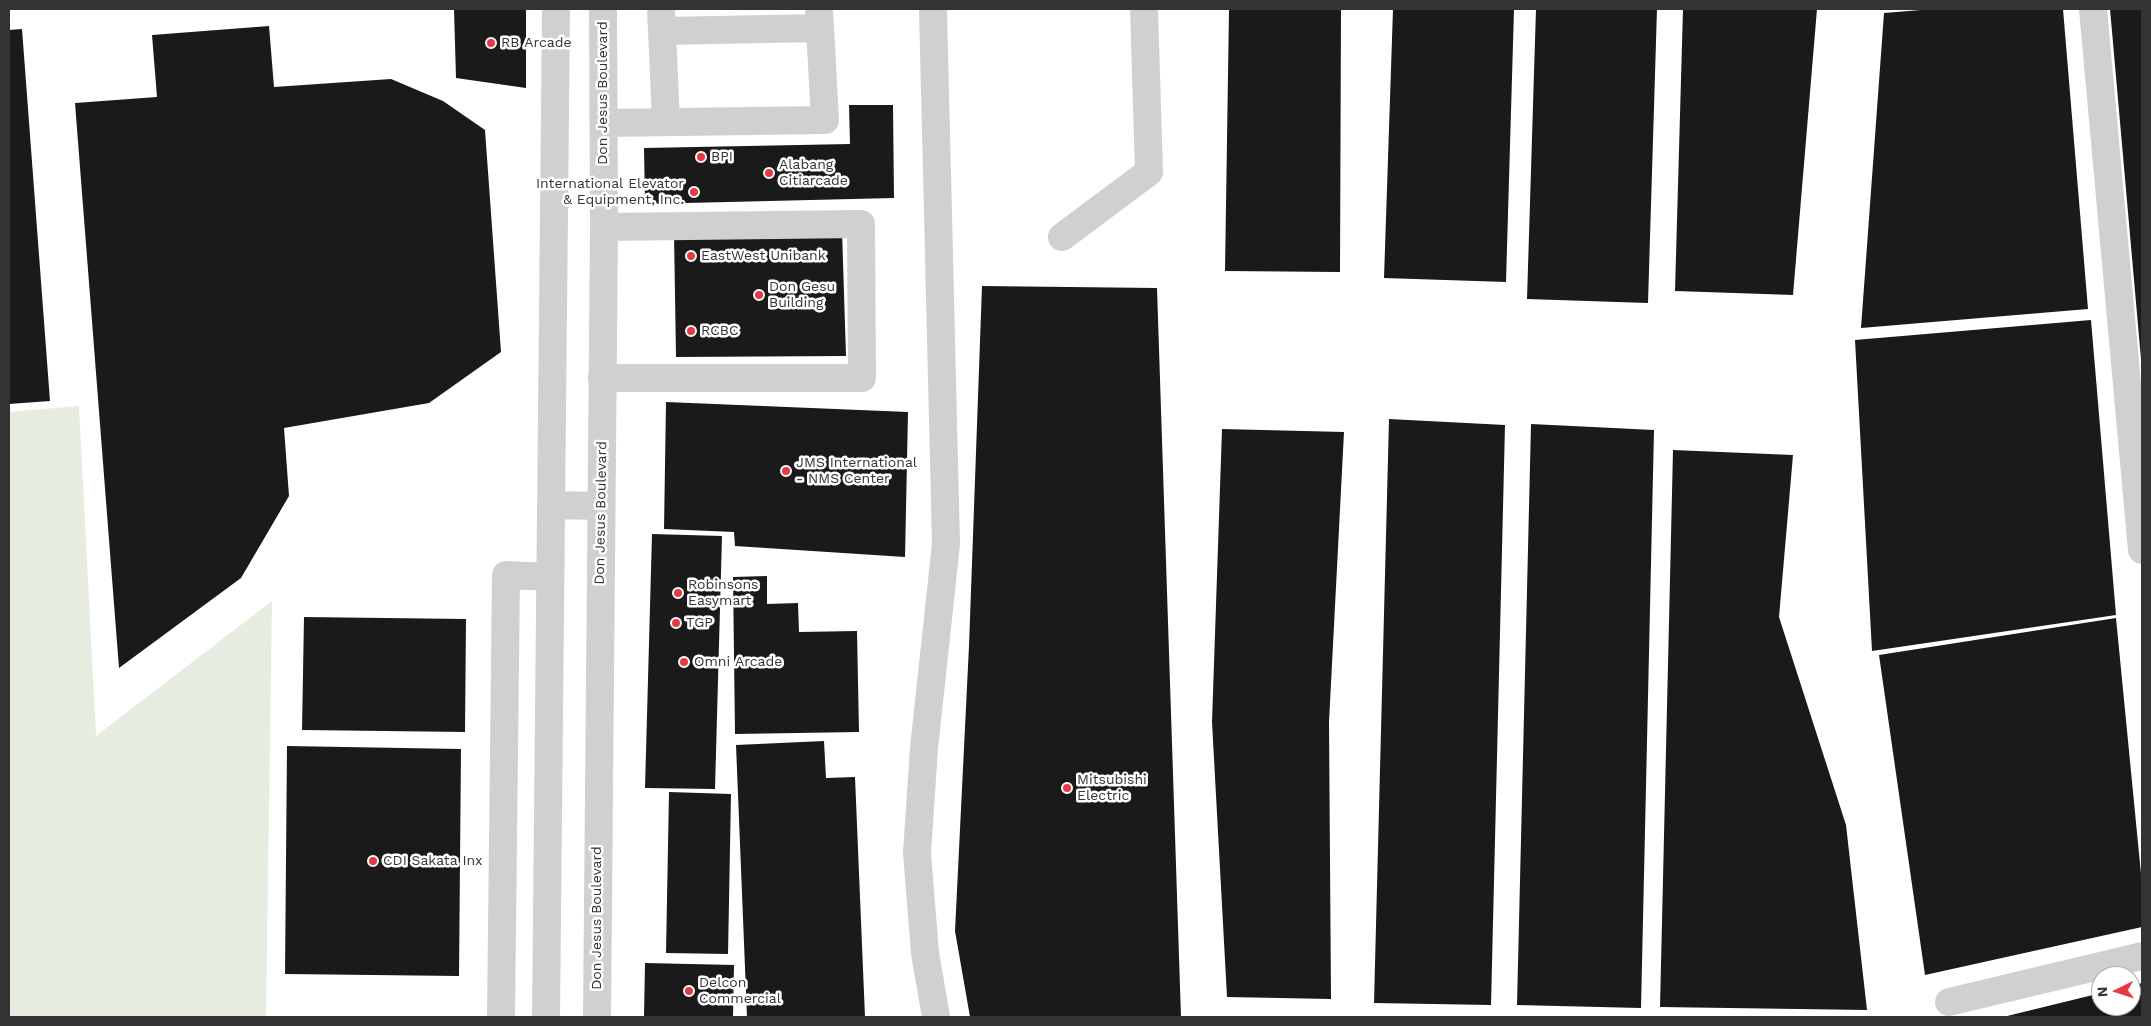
<!DOCTYPE html>
<html>
<head>
<meta charset="utf-8">
<style>
	body { margin:0 }
	#map { position:relative; width:2151px; height:1026px; overflow:hidden; background:#fff; font-family:"Work Sans",sans-serif }
	canvas { display:block }
	.frame { position:absolute; inset:0; border:10px solid #333; pointer-events:none }
	.north { position:absolute; left:2091px; top:966px; width:50px; height:50px; box-sizing:border-box; background:#fff; border:1px solid #adadad; border-radius:50%; rotate:266deg; font-size:14px; font-weight:700; line-height:20px; text-align:center; color:#333 }
	.north::after { content:''; display:block; margin:auto; width:18px; height:22px; background:#e63946; clip-path:polygon(50% 0,100% 100%,50% 72%,0 100%) }
</style>
</head>
<body>
<div id="map">
<canvas width="2151" height="1026"></canvas>
<div class="frame"></div>
<div class="north">N</div>
</div>
<script>
const context = document.querySelector('canvas').getContext('2d');
context.lineJoin = 'round';
function fillPath(path, color) { context.fillStyle = color; context.fill(path, 'evenodd'); }
const poly = rows => new Path2D(rows.map(r => 'M' + r).join(''));
function stroke(path, color, width, dash) { context.strokeStyle = color; context.lineWidth = width; context.lineCap = dash ? 'butt' : 'round'; context.setLineDash(dash || []); context.stroke(path); }
function write(font, color, halo, rows, align = 'center') {
  context.font = font + ' "Work Sans",sans-serif'; context.lineWidth = 5; context.setLineDash([]); context.textBaseline = 'middle'; context.strokeStyle = halo; context.fillStyle = color; for (const [text, x, y, turn = 0] of rows) {
    context.save(); context.translate(x, y); context.rotate((+turn || 0) * Math.PI / 180); context.textAlign = isNaN(turn) ? turn : align; if (halo) context.strokeText(text, 0, 0); context.fillText(text, 0, 0); context.restore();
  }
}
fillPath(poly([
	[79,406,96,736,272,601,266,1017,9,1017,9,412]
]), '#e6ecdf');
fillPath(poly([
	[454,9,526,9,526,88,456,78],
	[1229,9,1341,9,1340,272,1225,271],
	[1393,9,1514,9,1506,282,1384,278],
	[1536,9,1657,9,1648,303,1527,299],
	[1683,9,1817,9,1793,295,1675,291],
	[1933,9,2063,9,2088,309,1861,328,1884,13],
	[2110,9,2142,9,2142,359,2141,359],
	[269,26,274,87,391,79,443,101,485,130,501,352,429,403,284,428,289,496,241,578,119,668,75,103,157,97,152,35],
	[22,29,50,401,9,404,9,30],
	[849,105,893,105,894,198,645,204,644,148,850,144],
	[842,231,846,356,676,357,674,233],
	[982,286,1157,288,1181,1017,970,1017,955,931,969,646],
	[2091,320,2116,615,1872,651,1855,340],
	[666,402,908,412,905,557,735,546,734,532,664,529],
	[1389,419,1505,425,1491,1005,1374,1003],
	[1531,424,1654,430,1641,1008,1517,1005],
	[1222,429,1344,432,1329,722,1331,999,1227,997,1212,722],
	[1673,450,1793,455,1779,617,1846,825,1867,1010,1660,1007],
	[652,534,722,536,715,789,645,788],
	[767,576,767,604,798,603,799,632,857,631,859,732,735,734,733,577],
	[304,617,466,619,465,732,302,730],
	[2116,618,2142,884,2142,927,1925,975,1879,655],
	[824,741,826,778,855,777,865,1017,747,1017,736,745],
	[287,746,461,749,459,976,285,974],
	[669,792,731,794,728,954,666,953],
	[645,963,734,965,733,1017,644,1017],
	[2142,983,2142,1017,2003,1017,2101,993,2101,1006,2131,1006,2131,986]
]), '#1a1a1a');
stroke(poly([
	[661,9,666,121],
	[933,9,946,544,924,748,917,853,925,953,936,1017],
	[2093,9,2142,550],
	[662,31,820,28],
	[604,123,825,120,819,9],
	[1062,237,1149,172,1144,9],
	[602,378,862,378,861,224,604,227],
	[551,505,601,506],
	[1949,1002,2142,956],
	[501,1017,506,575,550,577],
	[546,1017,556,9],
	[597,1017,604,227,603,9]
]), '#d0d0d0', 28);
for (const [x, y, r, color] of [
	[491,43,5,"#e63946"],
	[701,157,5,"#e63946"],
	[769,173,5,"#e63946"],
	[694,192,5,"#e63946"],
	[691,256,5,"#e63946"],
	[759,295,5,"#e63946"],
	[691,331,5,"#e63946"],
	[786,471,5,"#e63946"],
	[678,593,5,"#e63946"],
	[676,623,5,"#e63946"],
	[684,662,5,"#e63946"],
	[1067,788,5,"#e63946"],
	[373,861,5,"#e63946"],
	[689,991,5,"#e63946"]
]) { const dot = new Path2D(); dot.arc(x, y, r, 0, 2 * Math.PI); context.fillStyle = color; context.fill(dot); stroke(dot, '#fff', 2); }
write('14px', '#333', '#fff', [
	["RB Arcade",501,43],
	["BPI",711,157],
	["Alabang",779,165],
	["Citiarcade",779,181],
	["International Elevator",684,184,"right"],
	["& Equipment, Inc.",684,200,"right"],
	["EastWest Unibank",701,256],
	["Don Gesu",769,287],
	["Building",769,303],
	["RCBC",701,331],
	["JMS International",796,463],
	["- NMS Center",796,479],
	["Robinsons",688,585],
	["Easymart",688,601],
	["TGP",686,623],
	["Omni Arcade",694,662],
	["Mitsubishi",1077,780],
	["Electric",1077,796],
	["CDI Sakata Inx",383,861],
	["Delcon",699,983],
	["Commercial",699,999]
], 'left');
write('14px', '#333', '#fff', [
	["Don Jesus Boulevard",603,93,-90],
	["Don Jesus Boulevard",601,513,-89],
	["Don Jesus Boulevard",597,918,-90]
]);
</script>
</body>
</html>
